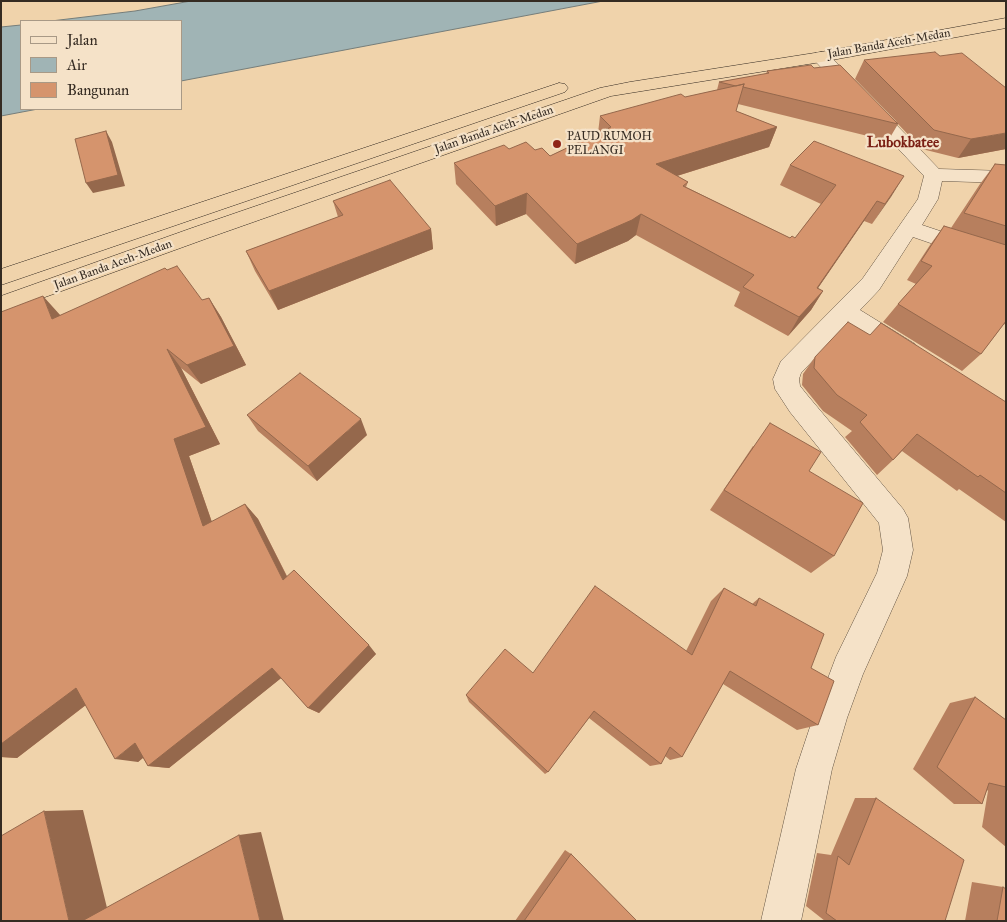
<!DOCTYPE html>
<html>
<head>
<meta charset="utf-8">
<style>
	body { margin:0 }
	#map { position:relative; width:1007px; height:922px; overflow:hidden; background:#f0d3ab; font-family:"IM FELL Great Primer",serif }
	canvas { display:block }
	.frame { position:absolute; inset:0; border:2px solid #352b22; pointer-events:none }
	.legend { position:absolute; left:20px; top:20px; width:162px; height:90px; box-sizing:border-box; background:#f5e2c8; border:1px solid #a89986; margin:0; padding:6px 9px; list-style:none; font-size:15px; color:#352b22 }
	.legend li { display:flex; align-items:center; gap:10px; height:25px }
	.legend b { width:25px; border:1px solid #a89986 }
</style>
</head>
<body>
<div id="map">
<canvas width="1007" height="922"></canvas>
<div class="frame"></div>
<ul class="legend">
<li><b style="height:6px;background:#f5e2c8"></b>Jalan</li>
<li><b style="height:14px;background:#a0b4b5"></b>Air</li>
<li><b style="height:14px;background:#d5946d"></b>Bangunan</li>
</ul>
</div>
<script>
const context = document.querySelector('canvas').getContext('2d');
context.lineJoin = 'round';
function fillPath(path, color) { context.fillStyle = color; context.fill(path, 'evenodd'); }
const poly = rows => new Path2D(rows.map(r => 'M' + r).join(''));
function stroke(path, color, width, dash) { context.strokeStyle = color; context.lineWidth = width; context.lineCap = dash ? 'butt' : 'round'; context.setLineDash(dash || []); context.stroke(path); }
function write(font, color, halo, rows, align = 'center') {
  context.font = font + ' "IM FELL Great Primer",serif'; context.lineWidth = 4.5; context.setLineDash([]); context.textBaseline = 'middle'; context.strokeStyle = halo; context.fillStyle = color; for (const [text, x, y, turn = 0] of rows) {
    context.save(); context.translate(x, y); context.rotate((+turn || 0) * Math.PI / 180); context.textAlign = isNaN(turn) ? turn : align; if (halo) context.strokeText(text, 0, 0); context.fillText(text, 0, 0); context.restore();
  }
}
const water = poly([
	[191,1,603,1,181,81,181,21,51,21,135,11,191,1],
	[21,25,21,109,38,109,1,116,1,27,21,25]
]);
fillPath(water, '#a0b4b5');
stroke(water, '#757d7a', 1);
const minor = poly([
	[821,52,827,53,939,169,1006,171,1006,183,942,181,938,199,922,225,1006,253,1006,269,913,237,879,290,860,310,915,344,918,351,915,358,906,360,897,358,846,325,801,373,799,379,800,386,808,396,903,509,908,518,913,550,907,576,863,674,847,718,832,769,801,921,761,921,796,769,813,718,836,657,877,573,883,550,879,523,790,412,775,389,773,379,781,361,863,278,918,199,924,176,815,61,813,57,815,53,821,52]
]);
const trunk = poly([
	[1006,18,1006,28,821,62,611,96,208,238,1,313,1,296,192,228,600,88,630,82,821,52,1006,18],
	[559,83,565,84,568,88,565,92,1,285,1,269,559,83]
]);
stroke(minor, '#645544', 1);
stroke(trunk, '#352b22', 1);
fillPath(minor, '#f5e2c8');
fillPath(trunk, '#f0d3ab');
fillPath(poly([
	[864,60,1006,149,958,158,922,149,898,124,888,141,738,104,736,111,777,127,769,147,677,176,688,182,686,187,790,238,795,238,821,204,780,185,790,165,904,176,872,224,864,221,818,288,823,291,811,310,788,336,734,306,740,292,636,235,628,241,575,264,526,214,496,226,456,184,454,163,509,149,535,150,550,156,598,133,600,116,717,90,719,82,766,74,767,71,814,68,897,122,855,79],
	[995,164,1006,165,1006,325,1004,324,981,354,962,371,883,322,898,304,916,284,907,280,930,245,944,226,951,228,980,184],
	[333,201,431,229,433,249,278,310,255,271,246,251,338,217],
	[167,270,202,300,209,298,221,317,246,365,201,384,181,368,220,444,189,456,212,522,245,504,258,519,287,576,376,654,319,713,308,708,281,678,169,768,148,766,143,758,138,762,86,705,17,758,1,757,1,312,61,315],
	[870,335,1006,402,1006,522,959,489,957,491,902,451,893,460,877,475,845,437,852,431,823,411,802,385,803,374,815,357],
	[247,415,367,435,317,481,258,431],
	[753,446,809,471,834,556,811,573,710,510],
	[724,588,752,604,759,598,811,668,818,725,797,730,723,684,682,757,670,760,665,756,661,764,650,766,589,718,548,772,545,774,469,702,466,695,533,673,686,651,711,601],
	[975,697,1006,720,1006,847,982,827,988,791,987,790,982,804,954,804,913,769,950,703],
	[855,798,876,798,945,921,825,921,806,906,817,853,831,855],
	[565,850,571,854,637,921,515,921],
	[972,882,1003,887,1006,921,965,921]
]), '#b77f5e');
fillPath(poly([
	[777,127,769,147,651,184,656,164],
	[106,131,112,142,125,186,93,193,86,183],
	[1006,133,1006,149,958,158,971,139],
	[904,176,891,197,872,224,885,204],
	[527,193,526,214,496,226,495,206],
	[877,201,864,221,805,307,817,288],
	[641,214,636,235,628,241,575,264,577,244],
	[431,229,433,249,278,310,269,291],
	[823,291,811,310,788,336,799,317],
	[43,296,61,316,52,319],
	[209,298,221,317,246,365,201,384,187,365],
	[167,349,181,368,220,444,189,456,218,540,203,526,174,439],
	[361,419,367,435,317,481,308,466],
	[245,504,258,519,294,591,283,580],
	[369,645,376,654,319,713,308,708],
	[272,668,285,675,169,768,148,766],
	[76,688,100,694,17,758,1,757,1,744],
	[135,743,157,746,138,762,115,759],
	[83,810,109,916,92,921,69,921,44,811],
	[261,832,284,921,260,921,239,835]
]), '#95684c');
const building = poly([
	[935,52,940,56,962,53,1006,88,1006,133,971,139,934,130,864,60,935,52],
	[811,65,814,68,840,65,898,124,743,87,744,84,736,86,719,82,769,73,767,71,811,65],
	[744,84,736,111,777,127,656,164,688,182,683,186,790,238,792,236,795,238,836,185,790,165,814,141,904,176,885,204,877,201,817,288,823,291,799,317,743,287,754,275,641,214,632,220,577,244,527,193,495,206,454,163,504,145,509,149,526,142,535,150,542,148,550,156,611,127,600,116,681,94,685,97,744,84],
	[106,131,118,175,86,183,75,139,106,131],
	[995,164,1006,165,1006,226,964,213,995,164],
	[390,180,431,229,269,291,246,251,343,215,333,201,390,180],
	[944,226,1006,245,1006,321,981,354,898,304,932,266,921,261,944,226],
	[177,266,202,300,209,298,234,346,187,365,167,349,206,427,174,439,203,526,245,504,283,580,294,570,369,645,308,708,272,668,148,766,135,743,115,759,76,688,1,744,1,312,43,296,52,319,165,268,167,270,177,266],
	[848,322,870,335,881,323,1006,402,1006,493,980,475,978,477,917,434,893,460,860,422,867,415,837,395,814,368,815,357,848,322],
	[300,373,361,419,308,466,247,415,300,373],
	[770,423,821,452,809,471,863,503,834,556,724,490,770,423],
	[595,586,692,655,724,588,756,606,759,598,824,634,811,668,834,681,818,725,730,671,682,757,670,747,661,764,594,711,548,772,466,695,505,649,533,673,595,586],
	[975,697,1006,720,1006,787,989,783,982,804,937,767,975,697],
	[876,798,964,860,945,921,837,921,826,913,838,856,849,865,876,798],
	[44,811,69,921,1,921,1,836,44,811],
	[239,835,260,921,82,921,239,835],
	[571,854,637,921,524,921,571,854],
	[1003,887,1006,889,1006,921,997,921,1003,887]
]);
fillPath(building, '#d5946d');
stroke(building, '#95684c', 1);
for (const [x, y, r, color] of [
	[557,144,5,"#8f2418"]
]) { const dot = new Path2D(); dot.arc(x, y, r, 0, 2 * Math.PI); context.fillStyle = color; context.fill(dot); stroke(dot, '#f5e2c8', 2); }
write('12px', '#352b22', '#f5e2c8', [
	["Jalan Banda Aceh-Medan",889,44,-10],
	["Jalan Banda Aceh-Medan",494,130,-19],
	["Jalan Banda Aceh-Medan",113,265,-20]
]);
write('12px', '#352b22', '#f5e2c8', [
	["PAUD RUMOH",567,137],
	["PELANGI",567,151]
], 'left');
write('bold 15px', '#7a1f14', '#f5e2c8', [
	["Lubokbatee",903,143]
]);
</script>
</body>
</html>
